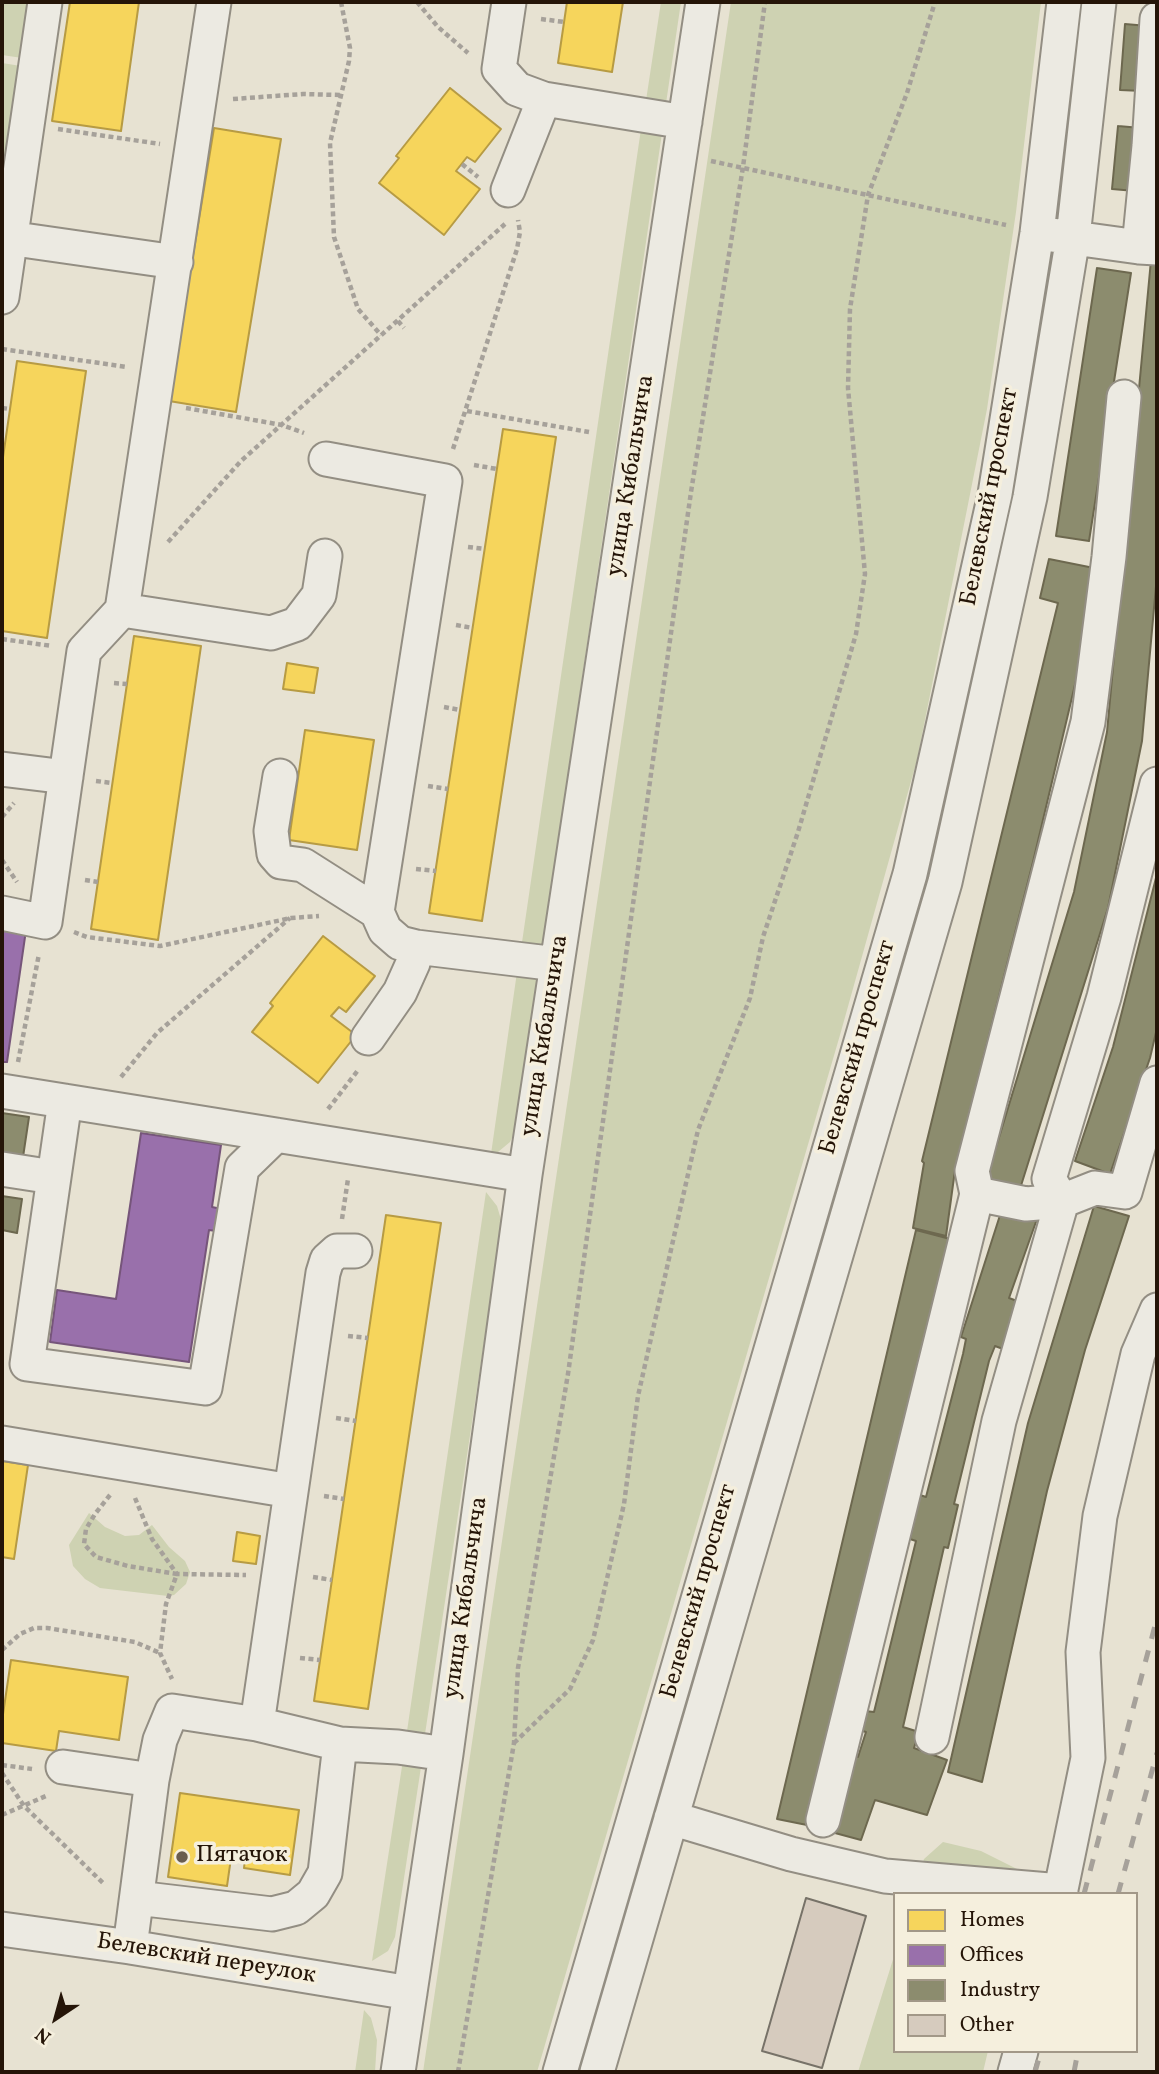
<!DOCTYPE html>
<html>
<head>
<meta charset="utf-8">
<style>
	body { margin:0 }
	#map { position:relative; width:1159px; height:2074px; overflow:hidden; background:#e7e2d2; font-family:Vollkorn,serif }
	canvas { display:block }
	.frame { position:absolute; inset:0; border:4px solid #251508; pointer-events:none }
	.legend { position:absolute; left:893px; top:1892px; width:245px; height:161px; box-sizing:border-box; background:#f5efdd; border:2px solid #a29888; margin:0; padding:9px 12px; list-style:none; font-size:21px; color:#251508 }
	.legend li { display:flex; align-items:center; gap:14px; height:35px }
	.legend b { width:35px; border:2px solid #a29888 }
	.north { position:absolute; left:21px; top:1983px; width:70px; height:70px; -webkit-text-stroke:5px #f5efdd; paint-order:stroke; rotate:216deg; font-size:19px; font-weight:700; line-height:28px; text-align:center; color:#251508 }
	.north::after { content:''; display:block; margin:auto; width:24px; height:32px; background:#251508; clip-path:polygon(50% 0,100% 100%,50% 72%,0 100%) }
</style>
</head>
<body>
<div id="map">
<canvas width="1159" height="2074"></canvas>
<div class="frame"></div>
<ul class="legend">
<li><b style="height:19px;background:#f6d55c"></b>Homes</li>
<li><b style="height:19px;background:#9970ab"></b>Offices</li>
<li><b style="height:19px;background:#8c8c6e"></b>Industry</li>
<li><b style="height:19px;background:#d6cbbe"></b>Other</li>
</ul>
<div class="north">N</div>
</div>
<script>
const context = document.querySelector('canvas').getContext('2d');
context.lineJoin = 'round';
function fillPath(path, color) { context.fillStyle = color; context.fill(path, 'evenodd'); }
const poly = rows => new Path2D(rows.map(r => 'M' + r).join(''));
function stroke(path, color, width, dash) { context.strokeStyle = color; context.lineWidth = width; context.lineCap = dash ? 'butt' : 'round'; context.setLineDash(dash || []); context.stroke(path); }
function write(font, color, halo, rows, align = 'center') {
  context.font = font + ' Vollkorn,serif'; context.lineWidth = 7; context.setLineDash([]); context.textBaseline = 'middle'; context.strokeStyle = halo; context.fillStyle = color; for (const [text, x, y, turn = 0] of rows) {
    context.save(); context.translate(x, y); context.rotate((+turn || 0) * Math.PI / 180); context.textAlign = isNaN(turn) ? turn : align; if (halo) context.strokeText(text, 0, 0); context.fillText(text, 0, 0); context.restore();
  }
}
fillPath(poly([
	[2,2,37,2,29,59,2,55],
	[661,2,681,2,665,110,645,107],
	[731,2,1041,2,1016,212,987,409,917,760,840,1035,537,2072,423,2072],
	[2,63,27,67,2,209],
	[641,129,662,133,542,951,521,949],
	[517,972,538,975,516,1129,510,1142,498,1152,491,1154],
	[486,1192,497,1206,502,1223,425,1734,420,1739,406,1738],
	[89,1513,105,1527,125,1536,139,1535,152,1525,169,1547,185,1561,190,1572,186,1584,174,1595,168,1596,100,1588,85,1579,73,1566,69,1545],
	[403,1760,418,1762,421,1767,395,1937,388,1951,372,1961],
	[943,1842,981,1851,1023,1872,913,1894,924,1859],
	[895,1953,895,2051,988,2051,983,2072,858,2072],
	[364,2010,371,2018,377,2040,375,2072,355,2072]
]), '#ced2b2');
const homes = poly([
	[70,2,139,2,121,131,52,121,70,2],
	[567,2,623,2,612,72,558,63,567,2],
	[450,88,501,129,475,162,467,157,456,171,480,189,444,235,379,183,399,158,396,156,450,88],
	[214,128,281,139,236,412,169,401,214,128],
	[17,361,86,371,47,638,2,631,2,464,17,361],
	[503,429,556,437,482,921,429,913,503,429],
	[134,636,201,646,158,940,91,929,134,636],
	[287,663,318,668,314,693,283,689,287,663],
	[305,730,374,740,357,850,289,840,305,730],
	[323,936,375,976,346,1012,339,1007,331,1016,356,1035,318,1083,252,1032,273,1006,270,1003,323,936],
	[386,1215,441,1223,368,1709,314,1701,386,1215],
	[2,1461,28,1465,14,1559,2,1557,2,1461],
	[237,1532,260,1536,256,1564,233,1561,237,1532],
	[11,1660,128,1677,119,1740,59,1731,56,1751,2,1743,2,1721,11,1660],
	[180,1793,299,1810,290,1875,244,1868,245,1859,231,1858,227,1886,168,1877,180,1793]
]);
fillPath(homes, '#f6d55c');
stroke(homes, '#b79b43', 2);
const offices = poly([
	[2,927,26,930,7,1062,2,1062,2,927],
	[141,1133,221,1145,212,1207,226,1210,223,1232,209,1230,189,1362,50,1342,57,1290,116,1299,141,1133]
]);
fillPath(offices, '#9970ab');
stroke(offices, '#76557a', 2);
const industry = poly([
	[1125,24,1148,26,1143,91,1120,90,1125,24],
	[1118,126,1141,128,1135,191,1112,189,1118,126],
	[1151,260,1157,261,1157,575,1142,741,1108,908,1019,1192,986,1180,1074,892,1107,732,1151,260],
	[1097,268,1131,273,1089,541,1056,536,1097,268],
	[1049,559,1099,569,1087,634,1033,862,955,1170,946,1236,913,1228,924,1163,922,1161,1058,603,1040,598,1049,559],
	[1157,874,1157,1028,1150,1058,1110,1174,1075,1161,1113,1047,1157,874],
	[2,1113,29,1117,23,1157,2,1154,2,1113],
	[2,1196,22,1199,17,1233,2,1230,2,1196],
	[1094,1206,1129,1216,1085,1350,1047,1491,982,1782,948,1772,1028,1423,1094,1206],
	[1002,1209,1037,1219,1009,1298,1017,1301,1003,1349,995,1346,989,1361,954,1504,958,1505,948,1548,944,1547,903,1727,919,1732,914,1748,947,1760,927,1815,875,1800,861,1840,835,1833,855,1755,858,1757,866,1732,859,1730,865,1711,874,1712,916,1541,910,1539,920,1495,926,1497,963,1354,966,1339,961,1337,1002,1209],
	[916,1230,954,1240,807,1825,777,1819,916,1230]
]);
fillPath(industry, '#8c8c6e');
stroke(industry, '#6d684f', 2);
const building = poly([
	[806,1898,866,1916,822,2068,762,2051,806,1898]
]);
fillPath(building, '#d6cbbe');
stroke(building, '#777268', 2);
const minor = poly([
	[509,2,499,69,517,89,544,99,685,122],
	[508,190,544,99],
	[1052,235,1139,247,1157,248],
	[2,237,176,262],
	[1139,247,1149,146,1157,19],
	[2,297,45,2],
	[326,459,445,481,377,912,385,930,400,943,416,947,557,964],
	[122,610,271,633,297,624,319,595,325,556],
	[2,769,66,777],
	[280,776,271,831,274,854,281,862,303,865,377,912],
	[2,913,45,922,84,651,122,610,214,2],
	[368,1038,400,992,413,963,416,947],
	[2,1091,525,1175],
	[65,1101,27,1364,205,1388,242,1168,276,1135],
	[2,1169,53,1177],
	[977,1194,1026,1204,1062,1201,1095,1188,1125,1192,1157,1083],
	[2,1443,291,1491],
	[257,1724,323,1273,327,1260,337,1251,355,1251],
	[932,1737,999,1421,1062,1201,1049,1179,1104,997,1157,784],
	[63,1767,152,1780],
	[671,1818,791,1854,885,1876,1061,1891],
	[823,1820,977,1194,972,1171,1088,722,1109,557,1124,397],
	[1060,1894,1088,1758,1083,1652,1100,1516,1138,1354,1157,1310],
	[137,1898,272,1914,296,1908,313,1894,325,1873,340,1744],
	[2,1929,130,1947,410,1993],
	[130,1947,152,1780,160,1740,172,1711,257,1724,340,1744,398,1747,446,1754],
	[398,2072,446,1754,525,1175,703,2],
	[560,2072,910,874,995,494,1037,233,1064,2],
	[597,2072,945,882,1030,497,1073,237,1099,2],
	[1015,2072,1021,2051]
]);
stroke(minor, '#938e83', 37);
stroke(poly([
	[341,2,350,48,349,61,330,143,334,237,358,309,381,335],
	[417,2,438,27,468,53],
	[541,19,564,22],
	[233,99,303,94,340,95],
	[58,129,160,144],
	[711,161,1006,225],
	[462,164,478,177],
	[398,321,404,328],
	[2,349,127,367],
	[2,408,10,409],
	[186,408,282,425,304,433],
	[467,411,589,432],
	[453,449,517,249,520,232,518,220],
	[474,465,497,469],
	[168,542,241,461,505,224],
	[468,547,485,549],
	[456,625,473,628],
	[2,639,52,646],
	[114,683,127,684],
	[444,707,460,710],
	[96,781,112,783],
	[428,786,448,789],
	[2,817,14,803],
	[2,860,17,882],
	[416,869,436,871],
	[85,880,98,882],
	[74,932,87,937,160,946,291,918,319,916],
	[18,1062,39,954],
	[121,1077,157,1033,290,918],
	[328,1109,359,1069],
	[342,1219,348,1179],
	[348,1336,368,1338],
	[336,1418,356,1421],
	[110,1495,95,1514,86,1529,84,1544,96,1557,128,1566,177,1574,166,1604,160,1653,172,1679],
	[324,1496,344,1499],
	[135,1498,152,1539,177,1574,246,1575],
	[313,1577,332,1580],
	[2,1650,20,1634,34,1628,47,1628,135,1642,160,1653],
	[300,1658,320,1660],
	[514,1743,570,1689,593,1640,624,1504,638,1396,698,1130,750,998,763,937,798,832,856,634,865,574,848,388,850,309,868,195,907,93,935,2],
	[2,1765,32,1769],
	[2,1773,24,1806,105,1885],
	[2,1815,46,1796],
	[458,2072,514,1743,518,1668,568,1374,651,774,691,492,743,167,765,2]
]), '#a6a19a', 4.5, [5, 3.5]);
stroke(minor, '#eceae2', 33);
stroke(poly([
	[1084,1894,1157,1618],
	[1118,1894,1157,1753],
	[1035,2072,1041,2051],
	[1074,2072,1078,2051]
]), '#a6a19a', 5, [12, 12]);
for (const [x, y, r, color] of [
	[182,1857,7,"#695d4f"]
]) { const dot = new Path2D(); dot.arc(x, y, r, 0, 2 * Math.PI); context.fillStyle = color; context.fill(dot); stroke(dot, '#f5efdd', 2.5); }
write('24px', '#251508', '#f5efdd', [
	["улица Кибальчича",632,476,-81],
	["Белевский проспект",991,497,-79],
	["улица Кибальчича",546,1036,-81],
	["Белевский проспект",859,1048,-74],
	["Белевский проспект",700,1592,-74],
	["улица Кибальчича",467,1598,-82],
	["Белевский переулок",206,1960,9]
]);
write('24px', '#251508', '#f5efdd', [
	["Пятачок",196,1857]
], 'left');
</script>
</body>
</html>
